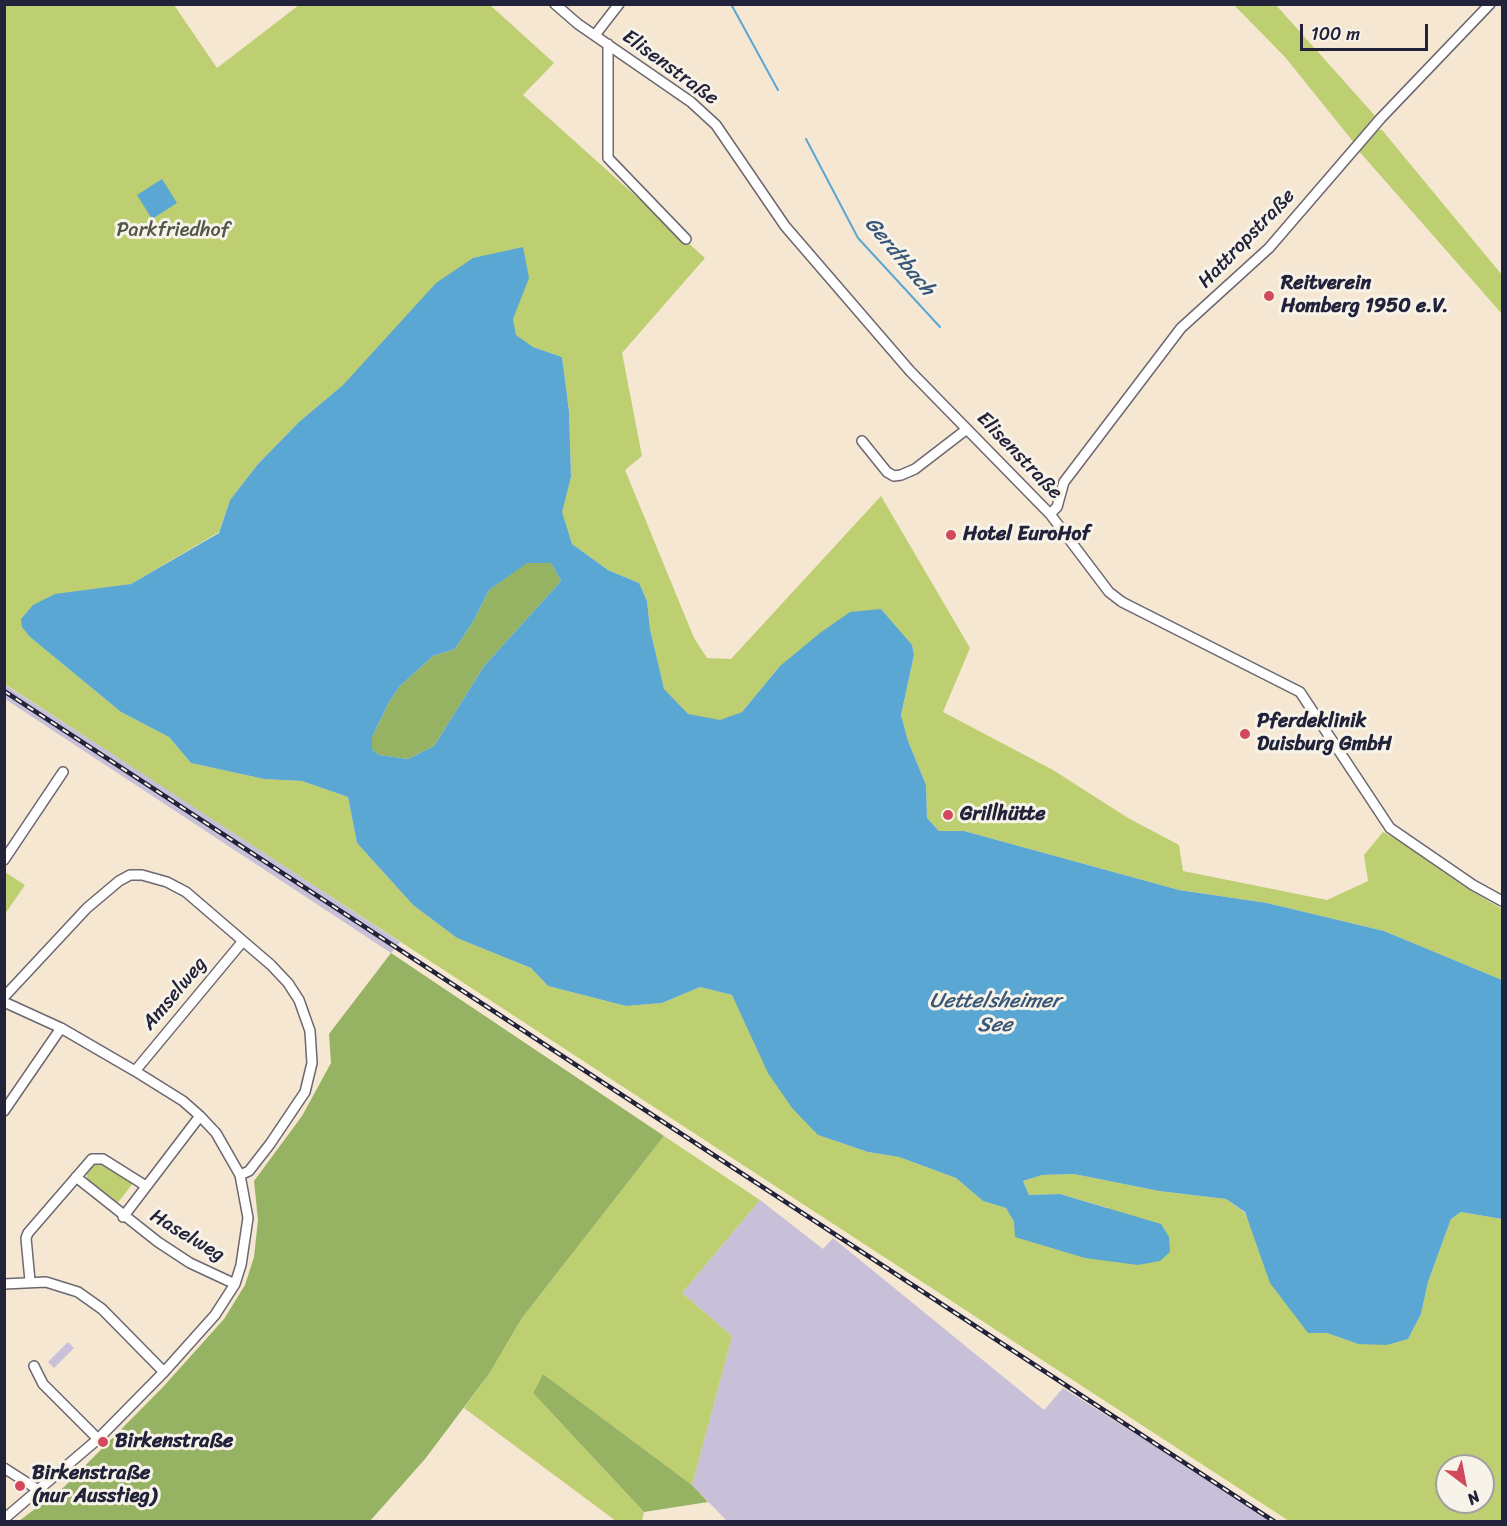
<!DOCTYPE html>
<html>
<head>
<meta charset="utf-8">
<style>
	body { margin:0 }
	#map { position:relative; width:1507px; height:1526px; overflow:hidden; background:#f5e7d2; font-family:Sriracha,sans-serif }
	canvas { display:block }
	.frame { position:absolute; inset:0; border:6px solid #22223b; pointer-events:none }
	.north { position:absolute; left:1435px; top:1454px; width:60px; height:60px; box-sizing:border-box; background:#f7f3e8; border:2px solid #a29fa3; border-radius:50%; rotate:148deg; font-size:16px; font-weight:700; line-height:24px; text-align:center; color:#22223b }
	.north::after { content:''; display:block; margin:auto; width:21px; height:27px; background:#d1495b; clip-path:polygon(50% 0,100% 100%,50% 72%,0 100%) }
	.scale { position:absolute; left:1300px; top:24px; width:128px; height:27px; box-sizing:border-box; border:3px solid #22223b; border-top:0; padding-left:8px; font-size:18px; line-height:21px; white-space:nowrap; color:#22223b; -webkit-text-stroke:4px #f7f3e8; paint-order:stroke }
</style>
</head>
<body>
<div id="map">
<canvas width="1507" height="1526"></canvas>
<div class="frame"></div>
<div class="north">N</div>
<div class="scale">100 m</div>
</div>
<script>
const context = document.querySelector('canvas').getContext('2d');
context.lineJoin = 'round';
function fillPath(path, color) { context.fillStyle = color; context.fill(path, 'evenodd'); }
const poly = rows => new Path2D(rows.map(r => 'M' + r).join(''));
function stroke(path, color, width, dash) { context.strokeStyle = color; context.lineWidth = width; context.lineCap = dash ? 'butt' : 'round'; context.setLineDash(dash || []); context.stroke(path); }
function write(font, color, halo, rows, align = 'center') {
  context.font = font + ' Sriracha,sans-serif'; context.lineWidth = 6; context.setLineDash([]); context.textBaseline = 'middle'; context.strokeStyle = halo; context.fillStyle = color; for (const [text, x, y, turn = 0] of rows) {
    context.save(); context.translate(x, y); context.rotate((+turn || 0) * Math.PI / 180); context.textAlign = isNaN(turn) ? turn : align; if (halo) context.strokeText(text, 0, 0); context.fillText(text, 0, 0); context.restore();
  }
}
fillPath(poly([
	[4,684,158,783,400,942,391,953,5,699],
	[760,1200,823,1249,833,1238,1044,1410,1063,1388,1273,1521,727,1521,692,1485,732,1336,682,1293],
	[68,1342,74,1348,54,1368,48,1362]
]), '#c8bfd8');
fillPath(poly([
	[4,5,174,5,217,68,299,5,490,5,554,63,523,95,705,258,622,353,642,456,625,470,694,638,707,658,731,659,881,496,970,648,943,712,1053,770,1128,818,1179,845,1183,871,1327,900,1368,881,1364,855,1383,832,1398,840,1465,887,1502,909,1502,980,1384,931,1267,903,1179,890,964,831,939,831,927,818,926,785,908,741,901,715,914,655,912,646,881,609,780,666,742,712,720,721,688,715,664,690,650,629,647,601,639,583,608,570,572,544,561,512,571,477,569,411,562,357,533,347,516,336,513,319,518,302,344,384,299,422,258,464,230,500,219,532,131,584,95,590,30,637,121,712,169,737,191,763,264,779,302,781,348,797,357,843,413,905,457,938,531,968,548,986,626,1006,662,1003,700,987,732,995,818,1135,868,1152,899,1157,956,1178,983,1201,1006,1208,1014,1222,1108,1208,1060,1194,1029,1195,1023,1181,1042,1175,1074,1174,1159,1191,1226,1199,1244,1212,1254,1232,1327,1333,1358,1344,1408,1339,1421,1314,1428,1282,1451,1219,1461,1212,1502,1219,1502,1521,1289,1521,5,684],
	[1447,1466,1483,1466,1483,1502,1447,1502],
	[1234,5,1276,5,1377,118,1355,144,1285,57],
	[1376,130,1382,130,1502,275,1502,314,1358,150],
	[5,872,25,885,5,914,4,873],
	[664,1136,760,1200,682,1293,732,1336,692,1485,543,1374,533,1393,644,1512,642,1521,616,1521,464,1408,489,1374,522,1318],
	[99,1162,134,1182,116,1205,87,1180,87,1170,93,1163]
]), '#becf71');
fillPath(poly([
	[527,562,551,563,561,581,484,666,434,746,408,759,379,755,372,749,372,737,389,702,400,686,433,656,455,649,474,620,489,590],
	[391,953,664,1136,522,1318,489,1374,425,1459,370,1521,19,1521,64,1487,163,1387,224,1319,245,1285,254,1257,258,1220,254,1181,302,1116,331,1063,329,1034],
	[543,1374,692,1485,708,1502,644,1512,533,1393]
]), '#96b263');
fillPath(poly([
	[162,179,177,203,152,219,137,195],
	[523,247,529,278,513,319,516,335,533,347,562,357,569,411,571,477,562,512,572,544,608,570,639,583,647,601,650,629,664,689,688,714,720,720,742,712,780,666,820,633,850,612,881,609,912,645,914,655,901,715,908,741,926,785,927,818,939,831,964,831,1179,890,1267,903,1384,931,1502,980,1502,1219,1461,1212,1451,1219,1428,1282,1421,1314,1408,1339,1387,1345,1358,1344,1327,1333,1308,1333,1270,1283,1245,1212,1226,1199,1159,1191,1074,1174,1042,1175,1023,1181,1029,1195,1060,1194,1161,1224,1169,1237,1170,1252,1160,1261,1138,1265,1085,1258,1015,1237,1014,1222,1006,1208,983,1201,956,1178,899,1157,868,1152,818,1135,792,1108,768,1073,732,995,700,987,662,1003,626,1006,548,986,531,968,457,938,413,905,357,843,348,797,302,781,264,779,191,763,169,737,121,712,30,637,22,627,21,619,33,605,55,594,131,584,219,533,230,500,258,464,299,422,344,384,436,283,473,258],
	[527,563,551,563,561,581,484,666,434,746,408,759,379,755,372,749,372,737,389,702,400,686,433,656,455,649,474,620,489,590]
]), '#5aa7d3');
stroke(poly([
	[731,4,778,90],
	[806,139,858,238,940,327]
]), '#5aa7d3', 2);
const minor = poly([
	[555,4,578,24,691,102,716,125,785,226,910,371,1050,514,1109,592,1122,602,1300,692,1390,828,1473,885,1502,901],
	[595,35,619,4],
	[608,44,608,158,686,239],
	[862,441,887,472,894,476,901,475,915,469,967,429],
	[1050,514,1057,507,1064,482,1181,328,1269,248,1381,118,1490,4],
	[4,860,63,772],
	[4,997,87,908,119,881,130,875,142,875,167,882,186,892,271,965,288,983,299,1000,310,1031,312,1063,305,1092,270,1144,249,1171,240,1175],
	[4,1002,61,1028,135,1071,183,1101,200,1116,216,1133,240,1175,248,1218,241,1265,235,1284,215,1315,164,1372,98,1439,4,1519],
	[135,1071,243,941],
	[4,1111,61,1028],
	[76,1177,158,1242,190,1263,235,1284],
	[123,1217,200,1116],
	[30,1281,26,1238,28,1233,92,1159,103,1159,146,1186],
	[4,1284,46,1282,78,1292,102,1309,164,1372],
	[34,1366,43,1384,98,1439],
	[4,1468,40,1491]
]);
stroke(minor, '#6c6770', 12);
stroke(minor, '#fff', 9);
const rail = poly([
	[4,691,1275,1522]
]);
stroke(rail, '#22223b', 4.5);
stroke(rail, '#f7f3e8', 2, [7]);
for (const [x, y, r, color] of [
	[1269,296,6,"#d1495b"],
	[951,535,6,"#d1495b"],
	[1245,734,6,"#d1495b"],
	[948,815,6,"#d1495b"],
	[103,1442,6,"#d1495b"],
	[20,1486,6,"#d1495b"]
]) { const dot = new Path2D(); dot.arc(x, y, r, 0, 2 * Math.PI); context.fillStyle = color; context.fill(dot); stroke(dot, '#f7f3e8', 2); }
write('20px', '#22223b', '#f7f3e8', [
	["Elisenstraße",670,68,36],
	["Hattropstraße",1247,239,-46],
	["Elisenstraße",1019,456,46],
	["Amselweg",175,994,-50],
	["Haselweg",187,1236,31]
]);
write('20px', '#51564b', '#f7f3e8', [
	["Parkfriedhof",173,231]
]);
write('bold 20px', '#22223b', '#f7f3e8', [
	["Reitverein",1281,284],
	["Homberg 1950 e.V.",1281,307],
	["Hotel EuroHof",963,535],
	["Pferdeklinik",1257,722],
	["Duisburg GmbH",1257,745],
	["Grillhütte",960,815],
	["Birkenstraße",115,1442],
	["Birkenstraße",32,1474],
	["(nur Ausstieg)",32,1497]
], 'left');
write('italic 21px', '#385778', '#f7f3e8', [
	["Gerdtbach",899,257,50],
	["Uettelsheimer",995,1002],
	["See",995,1026]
]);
</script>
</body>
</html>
